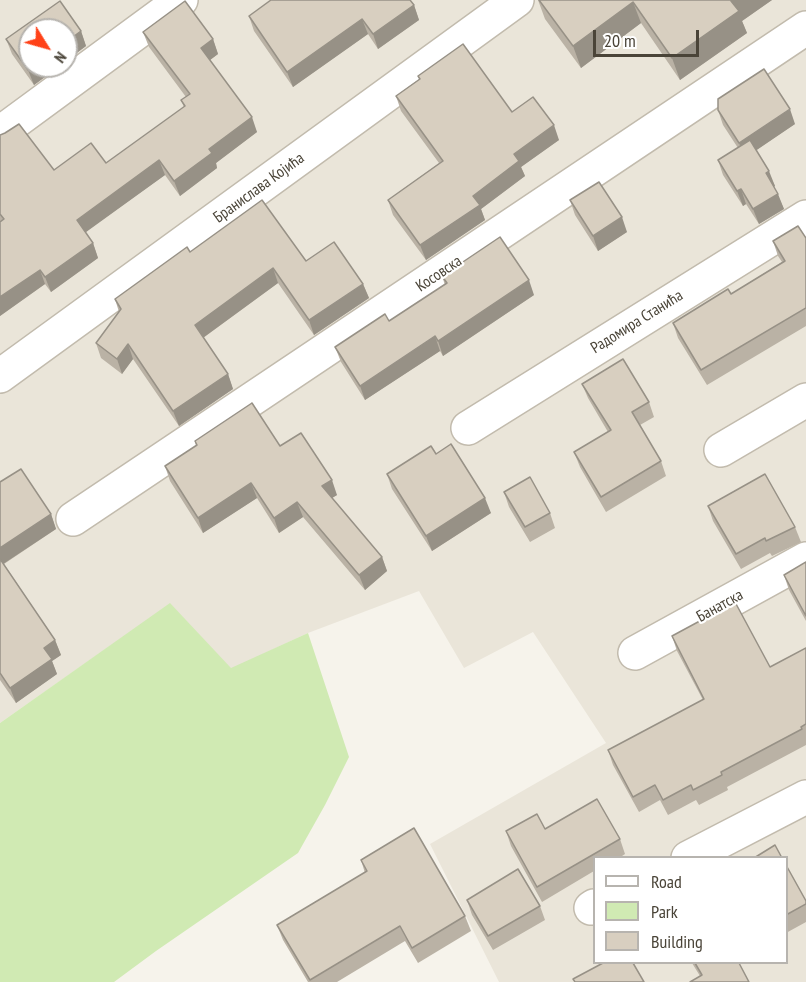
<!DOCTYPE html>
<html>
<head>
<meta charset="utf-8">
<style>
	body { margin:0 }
	#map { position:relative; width:806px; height:982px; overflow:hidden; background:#f6f3eb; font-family:"PT Sans Narrow",sans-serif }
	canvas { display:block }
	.legend { position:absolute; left:593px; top:856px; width:195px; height:108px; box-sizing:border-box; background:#fff; border:2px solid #b7b4af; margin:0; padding:8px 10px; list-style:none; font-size:18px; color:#4a4438 }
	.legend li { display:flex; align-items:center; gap:12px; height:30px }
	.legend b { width:30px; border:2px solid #b7b4af }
	.north { position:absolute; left:18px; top:18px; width:60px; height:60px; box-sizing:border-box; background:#fff; border:2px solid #b7b4af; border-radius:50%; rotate:127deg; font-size:16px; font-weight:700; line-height:24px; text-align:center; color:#4a4438 }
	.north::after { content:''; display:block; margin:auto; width:21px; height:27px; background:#ff4218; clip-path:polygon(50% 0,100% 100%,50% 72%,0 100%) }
	.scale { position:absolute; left:593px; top:30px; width:106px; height:27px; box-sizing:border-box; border:3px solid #4a4438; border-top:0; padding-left:8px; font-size:18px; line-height:21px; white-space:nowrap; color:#4a4438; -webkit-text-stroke:4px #fff; paint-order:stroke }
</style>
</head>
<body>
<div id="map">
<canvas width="806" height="982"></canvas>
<ul class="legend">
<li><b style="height:8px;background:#fff"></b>Road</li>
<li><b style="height:16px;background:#d0eab3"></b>Park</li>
<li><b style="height:16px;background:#d8cfc0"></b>Building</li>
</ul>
<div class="north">N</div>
<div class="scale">20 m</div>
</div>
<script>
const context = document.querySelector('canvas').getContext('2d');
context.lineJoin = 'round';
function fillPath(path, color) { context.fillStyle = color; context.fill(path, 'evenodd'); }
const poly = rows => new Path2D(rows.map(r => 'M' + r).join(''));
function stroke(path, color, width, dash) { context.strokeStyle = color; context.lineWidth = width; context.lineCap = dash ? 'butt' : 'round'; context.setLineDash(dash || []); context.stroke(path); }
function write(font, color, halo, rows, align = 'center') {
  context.font = font + ' "PT Sans Narrow",sans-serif'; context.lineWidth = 4.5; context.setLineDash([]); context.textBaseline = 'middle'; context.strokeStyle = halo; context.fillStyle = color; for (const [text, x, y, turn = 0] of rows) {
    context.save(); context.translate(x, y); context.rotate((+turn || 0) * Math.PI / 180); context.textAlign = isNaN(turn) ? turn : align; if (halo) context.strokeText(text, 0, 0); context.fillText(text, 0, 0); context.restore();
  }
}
fillPath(poly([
	[0,0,806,0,806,982,499,982,430,844,606,743,533,632,464,668,419,591,308,633,231,669,170,604,0,723],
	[30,30,66,30,66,66,30,66],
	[594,858,786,858,786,962,594,962]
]), '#eae5d9');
fillPath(poly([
	[170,603,231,668,308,633,349,757,325,805,298,853,156,951,114,982,0,982,0,723]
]), '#d0eab3');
const minor = poly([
	[0,133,181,0],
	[0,376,517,0],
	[468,428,806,217],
	[721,450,806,400],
	[73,519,806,28],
	[635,653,806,559],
	[688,858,806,797],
	[591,908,594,906]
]);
stroke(minor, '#c2bbad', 36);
stroke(minor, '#fff', 33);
fillPath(poly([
	[538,0,772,0,742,21,747,33,680,80,641,23,581,68,545,19],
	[60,1,81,31,86,46,66,61,66,30,30,30,30,66,60,66,34,85,12,54,6,39],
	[414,5,419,20,378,49,368,34,293,87,254,31,249,16],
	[143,32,213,39,218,54,210,60,257,132,216,163,217,168,180,196,165,175,85,232,93,243,98,258,51,292,45,284,0,316,0,135,54,170,106,163,184,107,181,100,186,97,149,47],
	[418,76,512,112,559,140,521,167,525,176,481,209,485,220,426,260,393,215,388,200,439,163,401,111,396,96,419,79],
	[718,110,795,124,756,150,775,186,774,187,784,209,759,224,746,204,743,206,723,175,718,160,738,148,723,125],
	[570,200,627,232,598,251,575,215],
	[806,238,806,326,707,385,678,338,673,323,731,294,782,262,778,256,773,241],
	[190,252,306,261,363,284,369,298,314,335,278,283,203,338,228,374,233,389,179,426,133,359,122,374,101,358,96,343,119,312,115,299],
	[442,276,534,295,443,356,440,351,365,400,341,362,335,347,389,321,445,285],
	[582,384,649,402,654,417,640,425,661,461,666,476,606,512,580,467,574,452,608,432,588,398],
	[195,441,280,446,337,495,332,498,382,557,387,571,365,590,303,517,279,533,257,498,203,533,170,481,165,466,196,446],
	[436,454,491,513,432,551,392,489,387,474],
	[0,482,51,514,56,529,4,564,55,640,61,655,52,661,57,674,16,703,0,680],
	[504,492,550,513,555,528,530,542,509,507],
	[708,506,795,527,801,542,772,556,770,553,741,569,713,521],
	[806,562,806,621,789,590,784,575],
	[672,636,770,667,806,648,806,745,727,787,728,790,699,805,696,800,668,815,660,800,639,812,613,765,608,750,703,700,677,651],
	[545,829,620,839,625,854,619,858,594,858,594,871,542,902,511,846,506,831],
	[361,860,465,916,471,931,418,963,405,941,337,982,308,982,283,940,277,925,365,873],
	[786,865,806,901,806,922,786,933],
	[467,900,540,906,545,920,493,950,472,915],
	[692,963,739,963,700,976]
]), '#bab2a5');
fillPath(poly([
	[732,0,772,0,742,21,747,33,680,80,672,58],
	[633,2,641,23,581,68,573,46],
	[414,5,419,20,378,49,373,34],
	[362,19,368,34,293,87,287,72],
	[81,31,86,46,66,61,66,42],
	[213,39,218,54,206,63,201,48],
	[34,66,60,66,34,85,28,70],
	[790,109,795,124,745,158,739,143],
	[252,117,257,132,216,163,217,168,180,196,174,181,209,149],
	[554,125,559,140,521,167,525,176,481,209,485,220,426,260,420,245,473,196,514,154],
	[159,160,165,175,82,235,77,220],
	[769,171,775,186,771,188,766,173],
	[741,189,746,204,743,206,737,191],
	[778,194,784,209,759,224,753,209],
	[622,217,627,232,598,251,593,236],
	[93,243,98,258,51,292,45,277],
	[273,268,278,283,200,340,195,325],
	[40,270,45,284,0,316,0,297],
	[529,280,534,295,443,356,438,341],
	[363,284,369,298,314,335,309,320],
	[435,336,440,351,365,400,360,386],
	[128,344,133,359,122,374,117,359],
	[228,374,233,389,179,426,173,411],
	[332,480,337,495,327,501,322,486],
	[251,483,257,498,203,533,198,518],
	[485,498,491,513,432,551,426,536],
	[297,502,303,517,279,533,274,518],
	[51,514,56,529,0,566,0,548],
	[382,557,387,571,365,590,359,575],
	[55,640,61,655,52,661,57,674,16,703,10,688,44,648]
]), '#979186');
const building = poly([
	[271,0,410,0,414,5,373,34,362,19,287,72,249,16,271,0],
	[539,0,732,0,731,1,739,11,672,58,633,2,573,46,539,0],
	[60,1,81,31,66,42,66,30,30,30,30,66,34,66,28,70,6,39,60,1],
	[185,1,213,39,201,48,252,117,209,149,212,153,174,181,159,160,77,220,93,243,45,277,40,270,0,297,0,222,4,219,0,214,0,135,5,133,19,124,54,170,91,143,106,163,185,106,181,100,190,94,143,32,185,1],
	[463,44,512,112,533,97,554,125,514,154,519,161,473,196,480,205,420,245,388,200,443,161,396,96,420,79,418,76,463,44],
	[764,69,790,109,739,143,718,110,718,99,764,69],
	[750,140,769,171,766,173,778,194,753,209,741,189,737,191,718,160,750,140],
	[599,182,622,217,593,236,570,200,599,182],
	[262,200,306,261,334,242,363,284,309,320,273,268,195,325,228,374,173,411,128,344,117,359,96,343,121,309,115,299,187,247,190,252,262,200],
	[798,226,806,238,806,308,701,370,673,323,728,289,731,294,785,261,773,241,798,226],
	[500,237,529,280,438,341,435,336,360,386,335,347,385,314,389,321,447,283,442,276,500,237],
	[623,359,649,402,632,412,661,461,601,497,574,452,611,430,582,384,623,359],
	[252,403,280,446,301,433,332,480,322,486,382,557,359,575,297,502,274,518,251,483,198,518,165,466,197,445,195,441,252,403],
	[451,444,485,498,426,536,387,474,431,446,436,454,451,444],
	[21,469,51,514,0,548,0,482,21,469],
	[765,474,795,527,766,541,765,538,736,554,708,506,765,474],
	[530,477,550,513,525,527,504,492,530,477],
	[0,559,55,640,44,648,52,659,10,688,0,673,0,559],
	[806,562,806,616,784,575,806,562],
	[735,602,770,667,806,648,806,724,801,727,802,729,721,772,722,775,693,790,691,785,663,800,655,785,633,797,608,750,704,699,672,636,735,602],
	[597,799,620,839,537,887,506,831,537,814,545,829,597,799],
	[414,828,465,916,412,948,400,926,310,980,277,925,367,871,361,860,414,828],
	[775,845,782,858,754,858,775,845],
	[786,865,806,901,806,904,786,915,786,865],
	[518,869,540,906,488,936,467,900,518,869],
	[603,963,633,963,644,982,575,982,573,979,603,963],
	[695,963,739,963,749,982,690,982,702,975,695,963]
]);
fillPath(building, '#d8cfc0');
stroke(building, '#979186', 1.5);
write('16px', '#4a4438', '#fff', [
	["Бранислава Којића",259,188,-36],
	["Косовска",439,274,-34],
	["Радомира Станића",637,322,-32],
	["Банатска",720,606,-29]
]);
</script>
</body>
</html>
